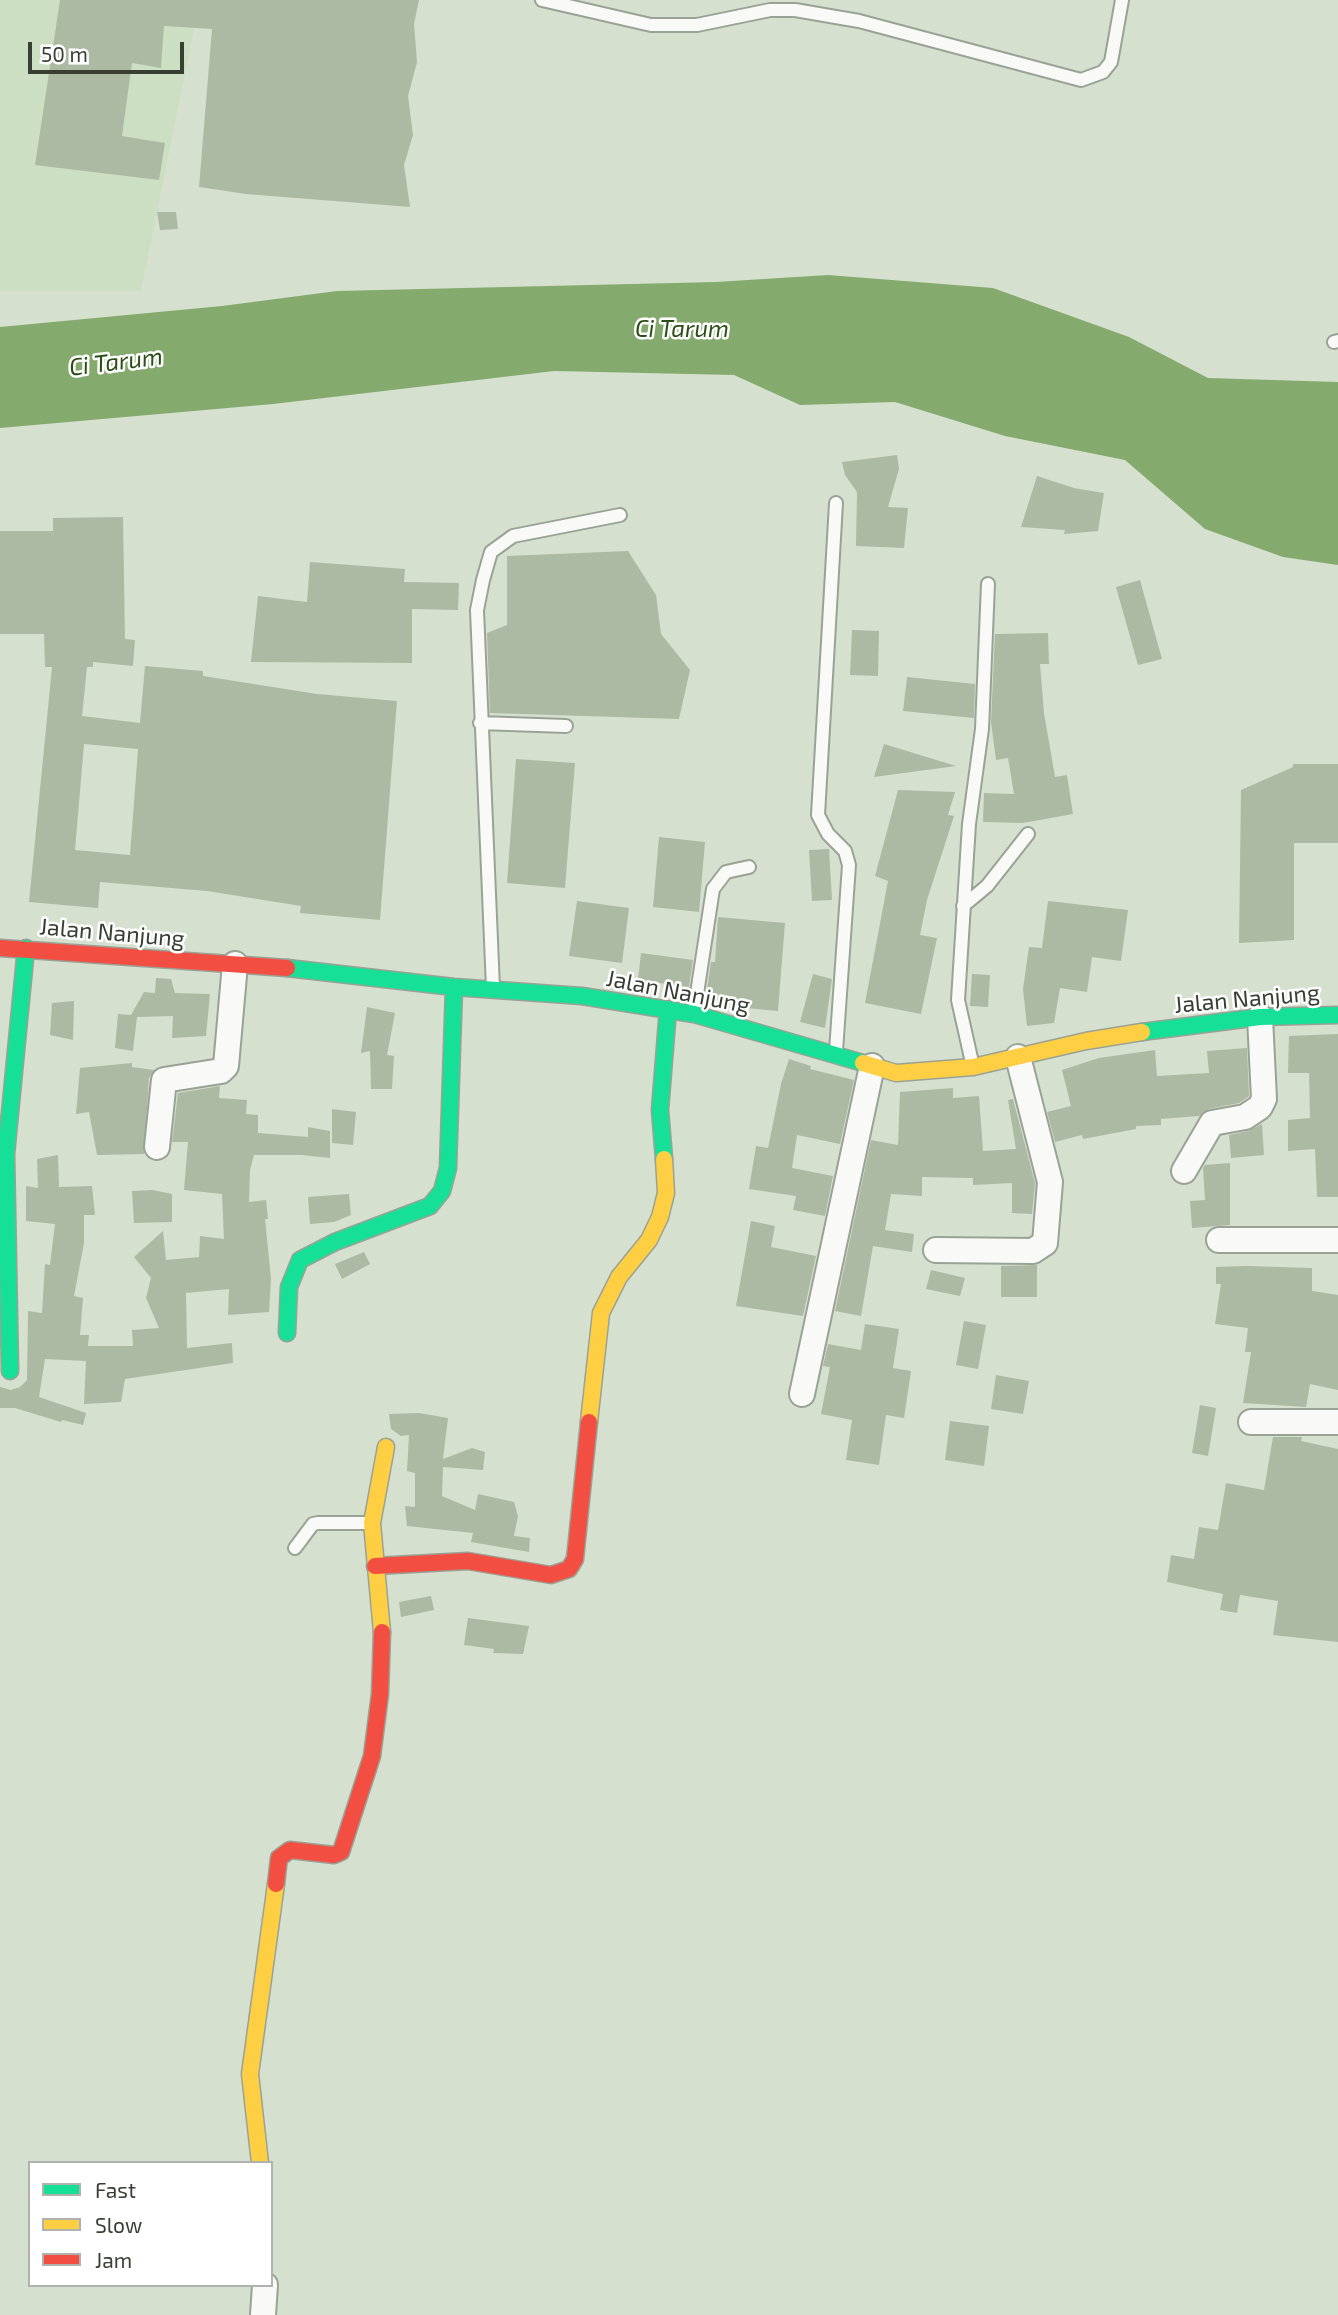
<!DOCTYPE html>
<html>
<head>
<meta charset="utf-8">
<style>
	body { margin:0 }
	#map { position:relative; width:1338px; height:2315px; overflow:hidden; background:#d5e0cf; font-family:"Exo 2",sans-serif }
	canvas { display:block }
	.legend { position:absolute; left:28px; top:2161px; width:245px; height:126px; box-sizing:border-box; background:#fff; border:2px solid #afb2ad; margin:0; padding:9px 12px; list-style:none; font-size:21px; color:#373f33 }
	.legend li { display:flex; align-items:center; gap:14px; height:35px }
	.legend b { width:35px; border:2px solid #afb2ad }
	.scale { position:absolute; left:28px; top:42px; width:156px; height:32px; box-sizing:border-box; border:4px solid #373f33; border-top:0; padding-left:9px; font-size:21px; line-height:24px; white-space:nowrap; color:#373f33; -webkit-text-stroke:5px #fff; paint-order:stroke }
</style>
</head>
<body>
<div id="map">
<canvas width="1338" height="2315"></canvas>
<ul class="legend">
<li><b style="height:9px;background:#16e098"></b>Fast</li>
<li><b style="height:9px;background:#ffcf43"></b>Slow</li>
<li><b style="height:9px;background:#f24e42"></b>Jam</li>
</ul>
<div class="scale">50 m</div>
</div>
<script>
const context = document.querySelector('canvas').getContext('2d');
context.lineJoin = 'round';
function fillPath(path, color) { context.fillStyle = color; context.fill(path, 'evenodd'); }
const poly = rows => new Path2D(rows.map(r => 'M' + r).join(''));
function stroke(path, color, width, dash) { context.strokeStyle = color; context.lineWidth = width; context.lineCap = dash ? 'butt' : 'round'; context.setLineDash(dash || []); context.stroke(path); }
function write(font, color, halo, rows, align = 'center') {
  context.font = font + ' "Exo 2",sans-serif'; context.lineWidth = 5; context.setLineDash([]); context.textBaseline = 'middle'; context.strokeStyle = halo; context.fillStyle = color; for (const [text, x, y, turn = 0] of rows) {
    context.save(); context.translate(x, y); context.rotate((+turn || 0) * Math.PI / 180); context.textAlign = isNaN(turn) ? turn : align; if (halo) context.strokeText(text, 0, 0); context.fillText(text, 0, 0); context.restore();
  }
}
fillPath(poly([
	[0,0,200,0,141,291,0,291]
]), '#cddfc3');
fillPath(poly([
	[828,275,993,288,1129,337,1208,378,1338,382,1338,565,1283,557,1205,529,1125,460,1005,436,895,402,800,405,734,375,554,371,273,404,0,428,0,327,222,306,337,291,716,282]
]), '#85aa6e');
fillPath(poly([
	[60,0,419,0,414,24,417,62,408,96,413,135,404,165,410,207,246,194,199,187,212,29,164,26,161,68,132,63,122,136,165,143,159,180,35,165],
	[157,212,176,212,178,229,160,230],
	[897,455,899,469,888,507,908,508,904,548,856,546,857,492,845,475,842,462],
	[1037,476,1074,488,1104,493,1098,531,1064,534,1065,530,1021,527],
	[123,517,125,639,135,640,133,666,93,662,93,667,87,667,82,716,140,723,145,666,203,671,203,676,317,694,397,701,380,920,300,913,301,906,207,891,100,882,98,908,29,902,52,667,45,667,44,634,0,634,0,531,53,531,53,518],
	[84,744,138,749,130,855,75,850],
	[628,551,656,595,661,634,690,670,679,719,490,713,487,633,507,625,507,556],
	[310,562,405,569,404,582,459,583,458,610,412,609,412,663,251,662,258,596,307,602],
	[1140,580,1162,659,1138,665,1116,587],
	[852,630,879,631,878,676,850,675],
	[1048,633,1049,664,1040,664,1044,713,1055,777,1067,775,1073,814,1023,823,983,822,984,793,1014,794,1008,758,996,760,991,722,995,634],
	[907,677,975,684,974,718,903,711],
	[884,744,956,766,874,777],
	[516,759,575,763,565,888,507,883],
	[1293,764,1338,764,1338,843,1294,843,1294,940,1239,943,1241,790,1293,767],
	[898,790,955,792,948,815,954,816,927,900,920,935,937,938,921,1014,865,1003,888,881,875,876],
	[659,837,705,842,699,912,653,907],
	[829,849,832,900,812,901,809,850],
	[577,901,629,908,622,963,569,956],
	[1048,901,1128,910,1121,961,1092,957,1087,992,1060,988,1054,1023,1027,1026,1023,989,1029,947,1042,948],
	[718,917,785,923,778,1011,746,1008,712,999,712,990,707,989,711,962,715,962],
	[641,953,693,960,689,987,638,980],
	[813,974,832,979,825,1028,800,1022],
	[972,974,990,975,988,1007,970,1006],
	[156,978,171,979,175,993,210,994,206,1036,172,1038,173,1016,137,1017,133,1051,115,1048,118,1014,131,1015,144,992,155,993],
	[74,1001,73,1040,50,1035,52,1003],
	[367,1007,395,1013,387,1055,394,1056,392,1089,371,1089,370,1051,361,1053],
	[1338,1034,1338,1197,1317,1197,1315,1149,1288,1151,1288,1120,1310,1118,1309,1073,1288,1073,1289,1036],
	[1247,1048,1249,1096,1239,1103,1209,1109,1199,1116,1161,1119,1161,1125,1136,1126,1136,1129,1083,1139,1082,1135,1055,1142,1047,1112,1071,1106,1062,1070,1099,1058,1155,1050,1157,1076,1209,1073,1207,1051],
	[789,1059,811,1066,810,1069,854,1080,840,1144,797,1135,792,1168,833,1176,825,1216,793,1210,796,1196,749,1189,756,1146,768,1148,781,1084],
	[132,1063,132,1067,154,1070,149,1078,144,1154,97,1155,89,1112,76,1114,80,1068],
	[220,1086,219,1098,247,1100,246,1114,258,1115,258,1133,308,1137,308,1127,330,1131,330,1158,302,1155,254,1155,250,1170,249,1202,266,1200,268,1219,265,1219,271,1279,269,1312,228,1315,229,1289,186,1293,187,1348,232,1343,233,1363,125,1379,121,1402,84,1404,86,1361,45,1359,39,1397,86,1413,83,1425,62,1420,61,1422,15,1408,0,1408,0,1387,11,1390,20,1387,27,1380,28,1311,42,1313,45,1264,50,1265,55,1224,26,1221,26,1186,38,1188,37,1159,58,1155,59,1187,92,1186,95,1215,84,1215,84,1243,74,1296,83,1298,80,1335,89,1335,88,1346,133,1346,132,1330,159,1328,146,1298,151,1278,134,1257,163,1231,166,1260,199,1257,200,1236,224,1239,222,1194,184,1190,188,1142,172,1142,178,1093],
	[953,1088,953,1098,979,1096,983,1151,1016,1149,1008,1100,1013,1099,1035,1183,1032,1214,1012,1213,1012,1183,973,1185,973,1178,922,1177,922,1196,891,1194,885,1230,914,1234,912,1252,873,1246,861,1316,835,1311,871,1140,898,1145,900,1092],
	[332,1109,356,1112,353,1145,332,1143],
	[1262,1124,1264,1155,1231,1158,1229,1135,1248,1131],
	[1230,1163,1230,1225,1192,1228,1190,1201,1205,1200,1203,1168,1205,1165],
	[153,1190,172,1194,172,1222,134,1223,132,1191],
	[349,1194,351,1215,334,1222,310,1224,308,1197],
	[751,1221,775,1226,771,1247,816,1256,803,1316,736,1306],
	[364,1252,370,1264,342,1279,335,1264],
	[1037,1265,1037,1297,1001,1297,1001,1266],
	[1247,1266,1312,1268,1312,1291,1338,1295,1338,1390,1310,1384,1306,1407,1243,1403,1251,1352,1245,1352,1248,1328,1215,1324,1221,1284,1216,1284,1216,1267],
	[931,1270,965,1278,960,1296,926,1289],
	[964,1321,986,1325,978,1369,956,1365],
	[865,1324,899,1329,893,1368,911,1371,904,1418,886,1415,879,1465,846,1460,852,1420,821,1414,830,1367,823,1366,828,1344,861,1350],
	[996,1375,1029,1381,1023,1414,991,1409],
	[1200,1405,1216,1408,1208,1456,1192,1453],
	[419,1413,448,1418,443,1459,472,1448,485,1452,483,1470,443,1467,442,1496,475,1510,478,1494,514,1502,518,1516,514,1536,530,1538,529,1552,471,1542,473,1533,407,1526,405,1506,415,1507,415,1473,407,1471,409,1435,401,1436,391,1429,389,1414],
	[950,1421,989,1426,984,1466,945,1460],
	[1273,1437,1302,1437,1301,1441,1338,1449,1338,1642,1273,1635,1278,1601,1240,1595,1237,1613,1220,1610,1223,1594,1167,1582,1171,1555,1194,1559,1199,1527,1218,1530,1226,1483,1264,1490],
	[431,1596,434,1610,401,1617,399,1602],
	[468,1618,529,1626,523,1654,493,1653,494,1649,464,1645]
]), '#acbaa3');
const lane = poly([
	[542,0,651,25,697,25,770,10,795,10,859,21,1081,80,1103,72,1111,62,1122,0],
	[1334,342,1338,341],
	[836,503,818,815,828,834,845,851,849,865,836,1051],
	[480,723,566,726],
	[963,906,987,886,1028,834],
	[493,988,477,610,483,580,491,552,513,536,620,515],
	[694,1013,713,889,726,872,749,867],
	[973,1067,958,1000,969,824,982,729,988,584],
	[295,1548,313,1524,318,1523,372,1523]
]);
const street = poly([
	[157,1147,164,1080,221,1071,226,1066,235,964],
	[1184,1171,1212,1123,1245,1117,1260,1107,1264,1099,1260,1017],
	[1219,1240,1338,1240],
	[936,1250,1033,1251,1045,1243,1050,1182,1018,1057],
	[802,1394,872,1066],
	[1251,1422,1338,1422],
	[263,2315,265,2285]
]);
const fast = poly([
	[287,968,454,987,582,996,694,1014,863,1063],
	[1142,1032,1260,1017,1338,1015],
	[664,1159,660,1110,668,1009],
	[287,1333,289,1287,300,1260,335,1242,430,1206,442,1191,448,1168,454,987],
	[10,1371,6,1154,26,948]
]);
const slow = poly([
	[863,1063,896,1073,973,1067,1086,1041,1142,1032],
	[589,1422,601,1313,619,1277,649,1240,660,1217,666,1193,664,1159],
	[382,1632,372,1523,386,1447],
	[260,2163,250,2074,276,1884]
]);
const jam = poly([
	[0,948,287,968],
	[375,1566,468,1561,551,1575,569,1569,575,1559,589,1422],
	[276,1884,279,1858,290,1850,334,1855,341,1852,372,1756,380,1694,382,1632]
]);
stroke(lane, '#9aa295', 16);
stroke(street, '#9aa295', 28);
stroke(fast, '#9aa295', 19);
stroke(slow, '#9aa295', 19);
stroke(jam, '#9aa295', 19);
stroke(lane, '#f9faf8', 12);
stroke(street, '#f9faf8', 24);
stroke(fast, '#16e098', 16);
stroke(slow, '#ffcf43', 16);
stroke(jam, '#f24e42', 16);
write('23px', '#373f33', '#fff', [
	["Jalan Nanjung",112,933,5],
	["Jalan Nanjung",678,992,11],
	["Jalan Nanjung",1247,999,-5]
]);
write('italic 24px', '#2d4e16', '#fff', [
	["Ci Tarum",682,329],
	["Ci Tarum",116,362,-7]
]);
</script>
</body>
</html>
